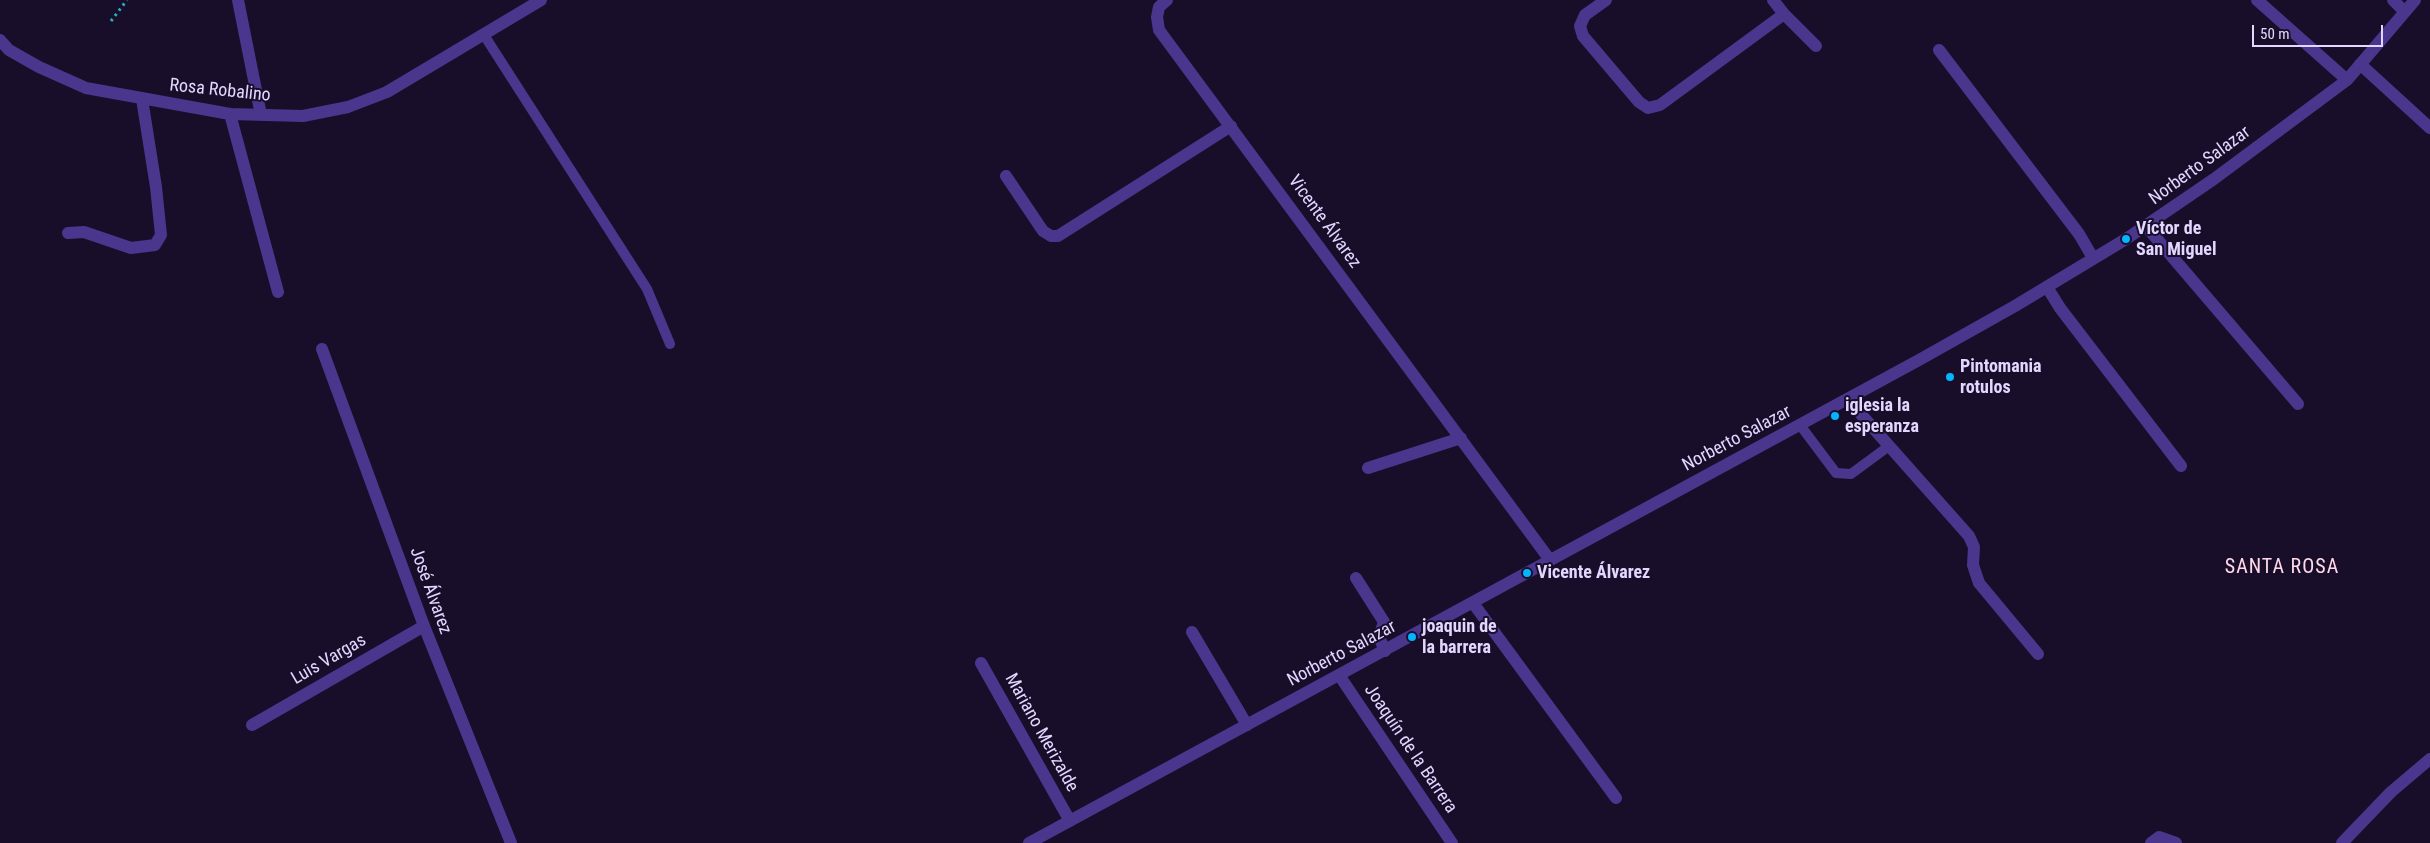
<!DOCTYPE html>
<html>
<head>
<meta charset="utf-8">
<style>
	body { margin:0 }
	#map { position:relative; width:2430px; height:843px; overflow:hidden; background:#180e2a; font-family:"Roboto Condensed",sans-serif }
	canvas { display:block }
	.scale { position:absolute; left:2252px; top:25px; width:131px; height:22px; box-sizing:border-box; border:2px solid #e3d7ff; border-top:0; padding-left:6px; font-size:15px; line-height:18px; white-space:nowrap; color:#e3d7ff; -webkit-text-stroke:4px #180e2a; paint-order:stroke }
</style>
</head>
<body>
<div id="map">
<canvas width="2430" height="843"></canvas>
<div class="scale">50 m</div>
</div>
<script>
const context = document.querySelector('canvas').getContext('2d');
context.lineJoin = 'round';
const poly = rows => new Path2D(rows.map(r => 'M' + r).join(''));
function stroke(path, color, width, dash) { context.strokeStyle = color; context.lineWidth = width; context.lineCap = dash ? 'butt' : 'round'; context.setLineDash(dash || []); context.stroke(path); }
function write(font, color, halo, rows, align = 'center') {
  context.font = font + ' "Roboto Condensed",sans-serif'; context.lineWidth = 4; context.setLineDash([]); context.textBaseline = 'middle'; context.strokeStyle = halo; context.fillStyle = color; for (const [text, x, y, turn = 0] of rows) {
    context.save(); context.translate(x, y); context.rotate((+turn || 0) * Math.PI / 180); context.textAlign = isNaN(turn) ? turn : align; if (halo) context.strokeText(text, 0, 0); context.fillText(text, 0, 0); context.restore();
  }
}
stroke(poly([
	[111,21,127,0]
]), '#27aec3', 3, [2.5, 4]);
stroke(poly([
	[484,35,647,289,670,344],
	[1800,425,1836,473,1851,474,1889,446]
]), '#4a368c', 10);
stroke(poly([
	[238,0,261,115],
	[1167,0,1159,7,1157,17,1159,30,1550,560],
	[1606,0,1585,15,1580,26,1583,36,1639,102,1648,108,1660,105,1784,14],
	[1773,0,1784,14,1816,46],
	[2257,0,2347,80],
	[2393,0,2405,12],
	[0,40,9,50,39,67,86,88,230,114,303,116,348,107,387,92,541,0],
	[1939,50,2079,234,2093,258],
	[2360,64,2430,128],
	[230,114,278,292],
	[1006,176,1043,231,1051,236,1058,236,1231,126],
	[2145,225,2298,404],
	[68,233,84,232,131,248,155,245,161,235,156,187,142,99],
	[2047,287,2060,308,2181,466],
	[322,349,424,626,511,843],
	[1850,398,1859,412,1969,536,1974,547,1973,565,1979,583,2038,654],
	[1368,468,1461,438],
	[1356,578,1384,622,1379,637,1385,651],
	[1473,603,1616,798],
	[1192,632,1247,725],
	[981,663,1070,821],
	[1339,675,1452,843],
	[252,725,424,626],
	[1029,843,1919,360,2015,306,2126,239,2214,179,2347,80,2415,0],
	[2151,843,2159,837,2176,843],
	[2342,843,2391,792,2430,759]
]), '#4a368c', 12);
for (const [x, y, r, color] of [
	[2126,239,5,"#03b5ff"],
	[1950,377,5,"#03b5ff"],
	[1835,416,5,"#03b5ff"],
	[1527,573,5,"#03b5ff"],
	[1412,637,5,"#03b5ff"]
]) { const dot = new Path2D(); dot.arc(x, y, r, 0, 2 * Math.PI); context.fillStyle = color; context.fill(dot); stroke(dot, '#180e2a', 2); }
write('18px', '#e3d7ff', '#180e2a', [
	["Rosa Robalino",220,91,6],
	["Norberto Salazar",2200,166,-36],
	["Vicente Álvarez",1324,222,54],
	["Norberto Salazar",1737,439,-28],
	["José Álvarez",430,591,70],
	["Norberto Salazar",1342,654,-28],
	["Luis Vargas",329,660,-30],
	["Mariano Merizalde",1041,733,61],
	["Joaquín de la Barrera",1410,749,56]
]);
write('bold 18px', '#e3d7ff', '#180e2a', [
	["Víctor de",2136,229],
	["San Miguel",2136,250],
	["Pintomania",1960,367],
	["rotulos",1960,388],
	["iglesia la",1845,406],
	["esperanza",1845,427],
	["Vicente Álvarez",1537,573],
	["joaquin de",1422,627],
	["la barrera",1422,648]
], 'left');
context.letterSpacing = '1px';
write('20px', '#ffd9ea', '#180e2a', [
	["SANTA ROSA",2282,568]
]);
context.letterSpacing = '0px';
</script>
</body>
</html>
